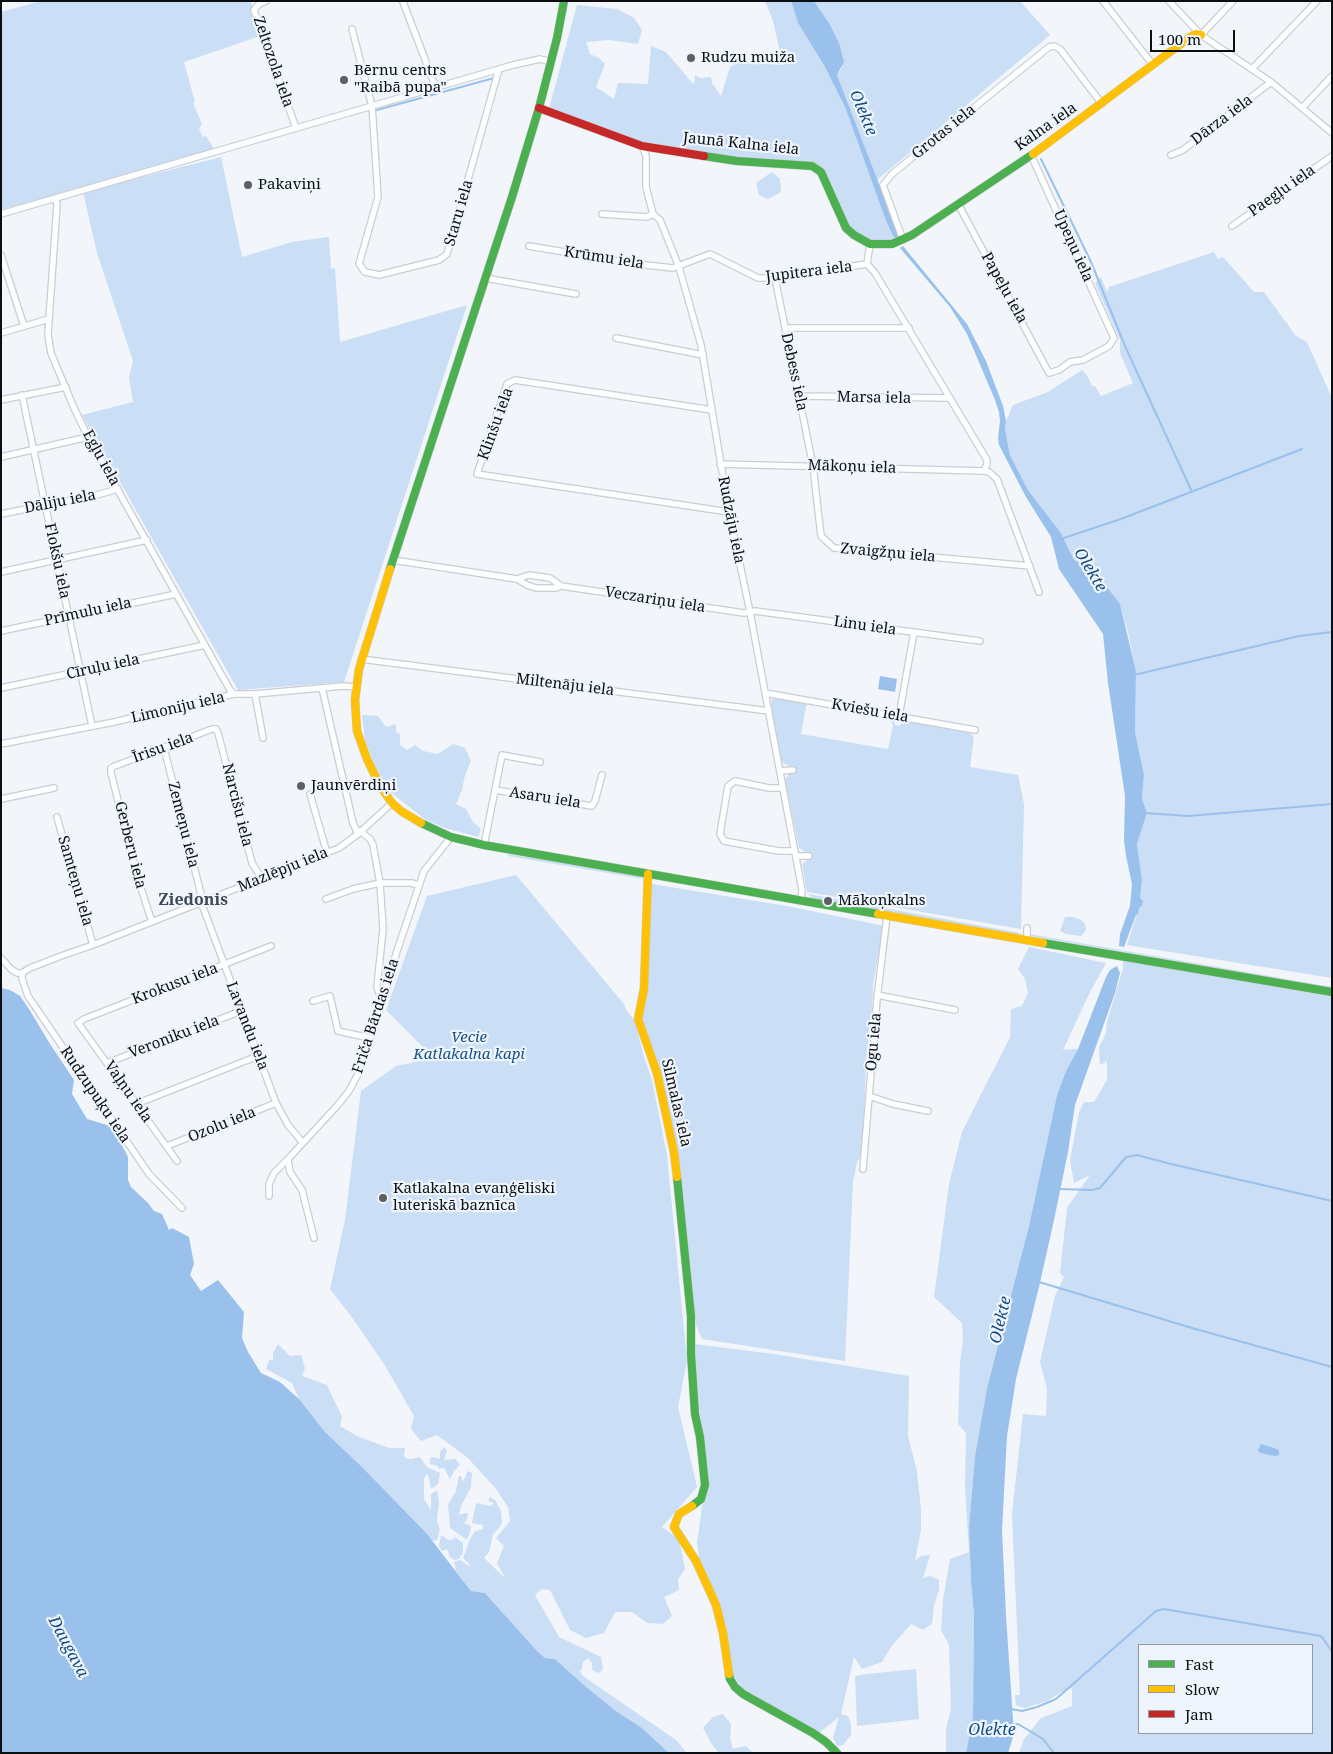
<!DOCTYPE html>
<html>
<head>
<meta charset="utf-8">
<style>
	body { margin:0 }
	#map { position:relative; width:1333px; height:1754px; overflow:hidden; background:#f2f5fa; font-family:"Noto Serif",serif }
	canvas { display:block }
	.frame { position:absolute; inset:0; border:2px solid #0c0f12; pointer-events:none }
	.legend { position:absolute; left:1138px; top:1644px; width:175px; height:90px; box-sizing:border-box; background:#eef5fd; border:1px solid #94999f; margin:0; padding:6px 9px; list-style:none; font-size:15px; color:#0c0f12 }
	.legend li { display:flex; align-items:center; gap:10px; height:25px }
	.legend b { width:25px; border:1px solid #94999f }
	.scale { position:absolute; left:1150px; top:30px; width:85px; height:22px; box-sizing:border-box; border:2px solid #0c0f12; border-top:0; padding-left:6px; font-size:15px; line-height:18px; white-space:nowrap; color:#0c0f12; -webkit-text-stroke:4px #eef5fd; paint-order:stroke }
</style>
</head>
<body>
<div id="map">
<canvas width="1333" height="1754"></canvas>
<div class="frame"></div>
<ul class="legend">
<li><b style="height:6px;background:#4caf50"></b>Fast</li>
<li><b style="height:6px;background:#ffc107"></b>Slow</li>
<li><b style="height:6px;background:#c62828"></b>Jam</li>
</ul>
<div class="scale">100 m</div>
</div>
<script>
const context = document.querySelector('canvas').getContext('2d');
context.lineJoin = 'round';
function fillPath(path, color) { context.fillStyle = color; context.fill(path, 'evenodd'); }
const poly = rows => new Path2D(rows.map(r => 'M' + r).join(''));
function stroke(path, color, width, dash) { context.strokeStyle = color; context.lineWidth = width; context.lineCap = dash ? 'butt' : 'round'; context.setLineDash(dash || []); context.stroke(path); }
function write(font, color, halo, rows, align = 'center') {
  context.font = font + ' "Noto Serif",serif'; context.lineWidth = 4.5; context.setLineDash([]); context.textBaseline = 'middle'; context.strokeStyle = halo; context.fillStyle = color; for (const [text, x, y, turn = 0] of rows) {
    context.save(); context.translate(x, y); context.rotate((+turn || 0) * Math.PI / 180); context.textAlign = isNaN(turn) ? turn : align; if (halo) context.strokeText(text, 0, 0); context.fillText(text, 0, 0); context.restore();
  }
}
fillPath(poly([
	[41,1,251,1,260,36,184,62,195,102,193,103,202,124,199,129,203,137,206,136,214,149,1,210,1,12],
	[765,1,791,1,798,23,825,67,845,107,886,221,895,241,869,241,846,225,818,167,662,147,630,139,549,109,577,5,617,9,634,18,642,30,638,44,609,40,586,42,590,54,599,58,605,64,596,87,614,99,618,83,648,84,651,46,666,52,694,85,695,75,700,78,711,77,712,83,721,96,730,67,739,62,783,65,773,21],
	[814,1,1020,1,1050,35,877,180,837,75,842,68,829,23],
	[221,157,242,257,292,242,329,237,331,269,335,268,340,342,467,305,344,682,238,690,82,415,133,402,129,378,133,361,97,253,83,192],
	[772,172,780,179,781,192,768,199,759,195,756,183],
	[1214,252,1218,259,1223,257,1254,292,1264,292,1296,336,1307,342,1332,398,1332,978,1127,945,1139,908,1142,880,1137,844,1147,813,1142,799,1144,775,1135,732,1136,671,1128,632,1120,604,1094,570,1074,560,1061,533,1028,490,1010,455,1005,429,1006,421,1013,405,1048,392,1082,370,1087,375,1092,386,1095,386,1101,396,1133,383,1120,353,1120,340,1095,283,1101,277,1107,292,1109,287],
	[778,697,807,702,801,734,888,749,893,725,889,718,878,715,891,717,894,720,895,725,899,726,905,720,968,731,974,737,970,767,1018,775,1024,804,1021,929,807,892,802,864,809,859,809,853,805,852,799,848,785,779,789,774,794,773,794,767,786,765,782,762,771,705,772,700],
	[362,715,378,716,386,727,396,724,396,732,400,734,400,745,407,750,415,745,423,751,438,754,453,744,465,748,471,761,465,775,462,790,456,804,466,809,473,822,481,829,478,837,445,828,426,820,389,791,375,766,365,740],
	[508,854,640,876,643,879,508,856],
	[516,875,624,1004,626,1010,635,1021,644,1057,652,1080,667,1155,687,1361,678,1407,697,1487,662,1527,679,1539,685,1569,678,1579,679,1590,664,1597,672,1616,663,1624,647,1623,632,1612,615,1612,604,1633,586,1638,570,1630,550,1590,542,1589,535,1595,559,1637,601,1657,603,1669,599,1673,592,1670,592,1663,588,1658,583,1662,582,1669,580,1671,583,1676,676,1740,687,1753,669,1753,642,1728,616,1711,585,1686,555,1659,545,1658,537,1651,485,1593,471,1591,456,1571,454,1562,460,1560,469,1566,470,1565,463,1558,470,1539,475,1531,483,1529,483,1525,472,1523,476,1503,491,1506,494,1503,488,1501,490,1497,495,1500,501,1511,502,1522,500,1527,493,1534,489,1552,484,1558,505,1578,497,1563,504,1546,496,1538,510,1521,508,1507,496,1489,468,1458,437,1435,421,1441,411,1429,414,1416,384,1364,351,1316,330,1289,345,1220,361,1091,396,1066,434,1058,386,1010,427,896],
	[652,884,792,907,884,926,873,984,872,1010,866,1060,863,1154,857,1162,853,1182,845,1361,702,1339,696,1325,680,1189,682,1182,675,1144,641,1018],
	[808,894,1020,933,1016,935,815,900],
	[1065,917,1072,917,1081,920,1085,924,1086,930,1081,936,1066,934,1060,931],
	[1029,934,1332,987,1332,988,1031,936],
	[1029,947,1106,963,1089,994,1063,1050,1078,1049,1066,1071,1057,1095,1029,1226,987,1388,975,1456,969,1527,971,1582,974,1615,973,1716,966,1753,946,1753,946,1729,951,1709,949,1645,941,1630,943,1600,950,1559,969,1552,965,1486,966,1433,958,1424,960,1364,963,1340,962,1323,934,1297,949,1184,962,1132,1010,1037,1011,1009,1022,1006,1028,993,1025,979,1018,969],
	[1123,960,1332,996,1332,1753,1019,1753,1024,1739,1041,1718,1072,1706,1072,1688,1060,1693,1047,1701,1025,1708,1016,1705,1015,1695,1020,1695,1012,1514,1023,1414,1046,1416,1047,1389,1040,1362,1055,1296,1064,1277,1060,1273,1067,1208,1090,1175,1074,1183,1070,1160,1079,1112,1084,1102,1094,1102,1107,1080,1107,1061,1100,1065,1099,1047,1106,1033,1107,1022,1123,968],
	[1139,1645,1312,1645,1312,1733,1139,1733],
	[278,1344,290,1356,301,1355,305,1368,302,1376,327,1385,342,1417,340,1426,357,1436,389,1448,405,1448,404,1454,405,1458,411,1459,420,1457,427,1467,440,1473,438,1484,431,1489,429,1478,427,1474,424,1479,424,1499,431,1510,431,1494,437,1490,439,1502,437,1521,440,1530,437,1540,432,1541,361,1466,325,1432,299,1399,292,1383,266,1369,269,1360,273,1360,273,1353],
	[694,1344,774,1354,909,1376,908,1436,917,1471,921,1510,921,1530,915,1561,921,1556,930,1555,923,1578,930,1576,939,1580,939,1590,934,1605,932,1624,923,1630,911,1624,891,1647,882,1662,862,1669,854,1657,841,1714,848,1716,851,1723,851,1735,843,1745,837,1746,833,1738,839,1717,819,1733,745,1692,733,1675,719,1605,701,1570,697,1543,703,1499,702,1427,696,1393],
	[444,1447,447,1451,444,1460,456,1459,460,1465,454,1471,450,1479,444,1468,439,1469,438,1466,430,1464,430,1458,434,1457,440,1459,440,1452],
	[468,1471,472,1473,471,1487,461,1506,459,1515,465,1513,468,1514,467,1519,464,1523,471,1526,470,1532,467,1540,450,1528,448,1504,456,1491,459,1476,461,1476,463,1482],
	[441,1535,448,1540,455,1539,454,1536,463,1543,463,1553,459,1559,454,1560,450,1557,447,1549,442,1551,439,1546],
	[916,1669,919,1719,857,1726,855,1677,858,1675],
	[723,1714,731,1724,730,1739,733,1749,746,1746,753,1753,719,1753,713,1746,703,1728,713,1717]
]), '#cadef6');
fillPath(poly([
	[791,1,814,1,829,23,839,43,844,62,837,75,899,236,897,237,894,238,886,221,845,107,825,67,798,23],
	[903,246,967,324,986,361,1003,406,1006,421,1005,429,1010,455,1028,490,1061,533,1074,560,1094,570,1120,604,1136,671,1135,732,1144,775,1142,799,1147,813,1137,844,1142,880,1140,898,1143,901,1142,906,1139,908,1138,914,1136,915,1124,947,1119,946,1120,934,1130,906,1132,884,1126,856,1124,840,1125,796,1108,683,1103,634,1059,569,1051,537,1026,497,999,445,998,438,1000,421,999,412,995,400,967,334,950,307,900,248],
	[880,676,897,679,895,692,878,689],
	[1117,966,1120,973,1115,993,1075,1105,1068,1152,1054,1220,1039,1287,1016,1379,1007,1436,1002,1530,1006,1616,1014,1734,1008,1753,966,1753,973,1716,974,1615,971,1582,969,1527,975,1456,987,1388,1029,1226,1057,1095,1066,1071,1078,1049,1106,977,1110,970],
	[1,988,10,990,20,996,29,1009,50,1044,74,1080,72,1094,87,1119,107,1125,114,1130,128,1157,128,1180,131,1187,148,1203,154,1211,162,1214,169,1230,172,1228,189,1237,194,1264,190,1275,201,1291,218,1280,244,1312,242,1338,248,1352,261,1373,280,1382,299,1399,325,1432,361,1466,427,1534,471,1591,485,1593,537,1651,545,1658,555,1659,585,1686,616,1711,642,1728,669,1753,1,1753],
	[1261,1444,1277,1449,1279,1451,1279,1455,1275,1456,1260,1453,1258,1450]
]), '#9ac1eb');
stroke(poly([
	[377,110,494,78],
	[1041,159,1091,262,1125,346,1192,492],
	[1061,539,1121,519,1302,449],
	[1134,675,1299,636,1332,632],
	[1145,813,1188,816,1332,804],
	[1059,1189,1092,1190,1100,1188,1126,1157,1137,1155,1171,1164,1332,1201],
	[1039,1282,1192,1328,1332,1367],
	[1011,1709,1022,1711,1037,1707,1056,1699,1156,1611,1164,1609,1321,1636,1332,1651],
	[1013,1725,1018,1724,1043,1739,1054,1753]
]), '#9ac1eb', 2);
const street = poly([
	[266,1,259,4,254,10,296,128],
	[1103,1,1153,65],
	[1169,1,1201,35,1271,82,1332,133],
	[403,2,436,88],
	[352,29,372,106,378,197,359,264,365,272,379,275,439,260,447,254,499,69],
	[1201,35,1233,1],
	[1252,69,1317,1],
	[1303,107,1332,76],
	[642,146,646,156,646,187,653,214,660,220,679,267,701,345,729,512,750,612,802,890,801,901],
	[1171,155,1183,150,1271,82],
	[55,198,57,204,48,335,51,353,74,408,88,437,230,690,234,694],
	[958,204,1049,373,1059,370,1070,362,1083,360,1109,346,1114,338,1031,155],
	[1,214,513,65,540,59,551,62],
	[602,214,647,217,653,214],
	[1232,226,1332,156],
	[903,240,883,185,892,174,1049,47,1054,46,1060,49,1102,104],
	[529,246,636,264,673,268,710,254,758,278,775,278,867,264],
	[1,255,24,326],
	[867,264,875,273,987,460,987,464,984,471],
	[867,264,870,244],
	[485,278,576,294],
	[775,278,813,466,821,536,834,548,1030,566],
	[785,328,909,328],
	[1,333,49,319],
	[616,338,703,355],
	[22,395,92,726],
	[800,396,949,398],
	[1,400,66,387],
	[712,410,515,380,507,384,477,474,729,512],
	[1,457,88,437],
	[720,464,984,471,989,472,997,479,1039,592],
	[1,514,93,496,118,489],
	[393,560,517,579,527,585,536,588,556,588,561,586],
	[1,572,147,540],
	[517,579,529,575,550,578,561,586,744,613,755,611,980,641],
	[1,631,176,594],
	[361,659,769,711],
	[1,688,205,645],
	[322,688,353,823,358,834],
	[765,693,975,730],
	[255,694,263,738],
	[899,716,914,632],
	[1,744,114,722,234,694,255,694,343,686,356,687],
	[164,748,203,902],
	[780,771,793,770],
	[783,788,769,788,735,781,728,786,720,834,724,841,779,851,795,851],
	[495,790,592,806,595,801,602,775],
	[310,794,327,853],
	[1,799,54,788],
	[57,817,93,945],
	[360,831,370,839,373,845,380,883,383,929,377,987,379,993,383,997],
	[484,845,502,755,540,762],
	[796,856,809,856],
	[326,899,353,889,380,883,411,883,419,885],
	[201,902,276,1103,288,1125,303,1143],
	[152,922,138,879,111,773,111,768,115,766,212,729,216,729,218,733,252,863,262,879],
	[1027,940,1027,928],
	[1,958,11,969,17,973,22,973],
	[22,973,30,968,61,956,93,945,339,848,358,834,392,803],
	[22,973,22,979,28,996,149,1174,182,1208],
	[877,995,955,1010],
	[313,1001,330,996,338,1031,370,1038],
	[107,1063,241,1011],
	[869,1096,893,1104,928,1111],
	[136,1104,258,1056],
	[167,1146,276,1103],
	[177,1161,78,1023,84,1019,271,946],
	[863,1169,877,999,887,916],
	[269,1196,269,1184,274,1173,288,1159],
	[314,1238,302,1190,290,1172,288,1159,337,1106,349,1091,358,1074,364,1059,397,951,424,871,451,837]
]);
const fast = poly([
	[704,156,737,161,812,166,821,172,846,228,854,235,870,244,892,244,912,235,1033,154],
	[390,569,512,197,539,108,557,38,564,1],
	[421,823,451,837,484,845,878,914],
	[1043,943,1332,992],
	[677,1177,691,1316,691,1354,695,1414,700,1437,705,1485,701,1499,692,1506],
	[729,1674,730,1679,735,1687,743,1694,813,1733,826,1742,837,1753]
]);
const slow = poly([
	[1033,154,1190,37,1196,34,1201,35],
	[390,569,359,669,355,700,357,731,367,759,380,786,392,803,401,811,421,823],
	[648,874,644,989,638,1019,657,1073,674,1152,677,1177],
	[878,914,1043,943],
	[692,1506,679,1514,674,1527,696,1561,716,1605,723,1633,729,1674]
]);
const jam = poly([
	[539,108,642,146,704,156]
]);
stroke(street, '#cacdd1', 8);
stroke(fast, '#cacdd1', 9);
stroke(slow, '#cacdd1', 9);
stroke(jam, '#cacdd1', 9);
stroke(street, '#fdfefe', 5.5);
stroke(fast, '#4caf50', 8);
stroke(slow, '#ffc107', 8);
stroke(jam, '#c62828', 8);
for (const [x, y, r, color] of [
	[691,58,5,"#5c6063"],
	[344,80,5,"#5c6063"],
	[248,185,5,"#5c6063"],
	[301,786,5,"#5c6063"],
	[828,901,5,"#5c6063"],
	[383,1198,5,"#5c6063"]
]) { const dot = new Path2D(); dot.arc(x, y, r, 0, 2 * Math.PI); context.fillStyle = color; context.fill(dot); stroke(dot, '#eef5fd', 2); }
write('15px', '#0c0f12', '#eef5fd', [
	["Rudzu muiža",701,58],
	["Bērnu centrs",354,71],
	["\"Raibā pupa\"",354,88],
	["Pakaviņi",258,185],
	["Jaunvērdiņi",311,786],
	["Mākoņkalns",838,901],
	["Katlakalna evaņģēliski",393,1189],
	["luteriskā baznīca",393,1206]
], 'left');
write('15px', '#0c0f12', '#eef5fd', [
	["Zeltozola iela",273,62,71],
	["Dārza iela",1222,120,-37],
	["Kalna iela",1046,127,-35],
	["Grotas iela",944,132,-39],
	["Jaunā Kalna iela",741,144,6],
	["Paegļu iela",1282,191,-35],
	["Staru iela",459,213,-74],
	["Upeņu iela",1073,246,66],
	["Krūmu iela",604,258,9],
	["Jupitera iela",809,272,-7],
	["Papeļu iela",1004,288,61],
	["Debess iela",794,372,78],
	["Marsa iela",874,398,1],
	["Klinšu iela",496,424,-70],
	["Egļu iela",101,458,61],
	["Mākoņu iela",852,467,2],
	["Dāliju iela",60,502,-11],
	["Rudzāju iela",731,520,79],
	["Zvaigžņu iela",888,553,5],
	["Flokšu iela",57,561,78],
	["Veczariņu iela",655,600,9],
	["Prīmulu iela",88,612,-12],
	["Linu iela",865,626,8],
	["Cīruļu iela",103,667,-12],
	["Miltenāju iela",565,685,7],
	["Limoniju iela",178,708,-13],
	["Kviešu iela",870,711,10],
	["Īrisu iela",163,748,-20],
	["Asaru iela",545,798,9],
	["Narcišu iela",237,805,76],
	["Zemeņu iela",183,825,76],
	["Gerberu iela",130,845,76],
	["Mazlēpju iela",283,870,-22],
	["Samteņu iela",75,881,74],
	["Krokusu iela",175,984,-21],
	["Friča Bārdas iela",376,1016,-72],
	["Lavandu iela",247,1026,69],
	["Veroniku iela",174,1037,-21],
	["Ogu iela",874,1042,-85],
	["Vaļņu iela",128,1092,55],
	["Rudzupuķu iela",95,1095,56],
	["Silmalas iela",676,1103,77],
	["Ozolu iela",222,1125,-22]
]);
write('italic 15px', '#185086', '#eef5fd', [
	["Vecie",469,1038],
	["Katlakalna kapi",469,1055]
]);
write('italic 16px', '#124b81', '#eef5fd', [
	["Olekte",863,113,68],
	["Olekte",1090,570,59],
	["Olekte",1001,1320,-77],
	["Daugava",68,1647,62],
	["Olekte",992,1730]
]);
write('bold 16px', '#414850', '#eef5fd', [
	["Ziedonis",193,900]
]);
</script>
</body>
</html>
